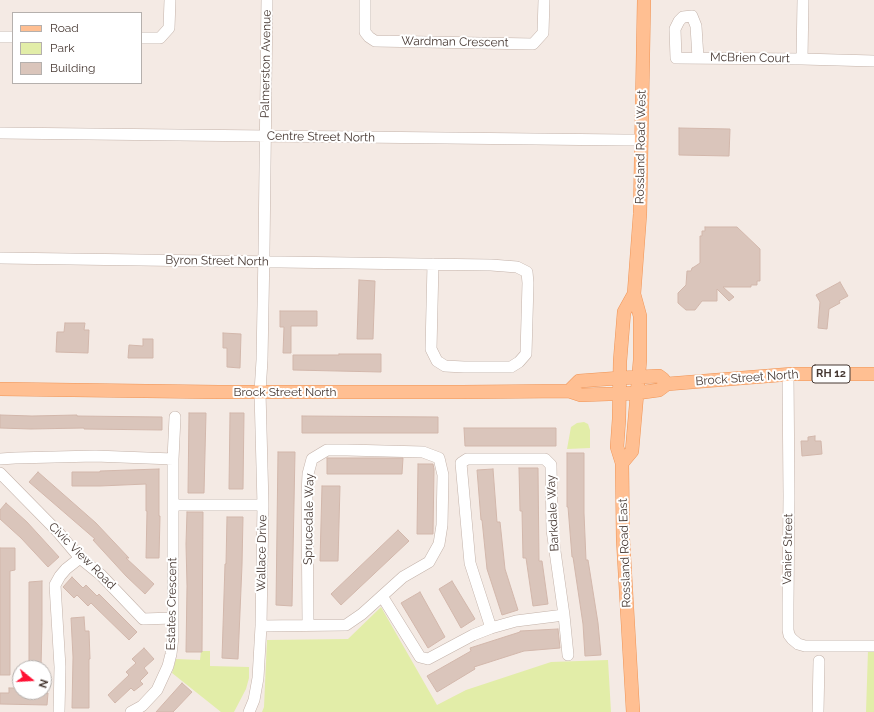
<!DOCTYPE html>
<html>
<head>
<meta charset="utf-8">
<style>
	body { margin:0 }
	#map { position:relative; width:874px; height:712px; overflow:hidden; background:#f4eae4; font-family:Raleway,sans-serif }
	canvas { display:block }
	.legend { position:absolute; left:12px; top:12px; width:130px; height:72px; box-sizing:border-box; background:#fff; border:1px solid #b5b0ad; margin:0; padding:5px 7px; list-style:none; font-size:12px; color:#473933 }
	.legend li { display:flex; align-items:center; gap:8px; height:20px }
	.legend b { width:20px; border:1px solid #b5b0ad }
	.north { position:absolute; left:12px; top:660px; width:40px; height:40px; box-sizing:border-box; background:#fff; border:1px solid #b5b0ad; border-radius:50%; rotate:108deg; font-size:11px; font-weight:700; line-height:16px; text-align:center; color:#473933 }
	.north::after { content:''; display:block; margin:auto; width:14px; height:18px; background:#ff1033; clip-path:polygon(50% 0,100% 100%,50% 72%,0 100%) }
</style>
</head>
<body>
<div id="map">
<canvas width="874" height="712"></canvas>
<ul class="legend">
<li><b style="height:5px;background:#ffbf92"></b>Road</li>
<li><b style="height:11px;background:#e2eda8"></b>Park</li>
<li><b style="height:11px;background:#dac5bb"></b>Building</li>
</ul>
<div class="north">N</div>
</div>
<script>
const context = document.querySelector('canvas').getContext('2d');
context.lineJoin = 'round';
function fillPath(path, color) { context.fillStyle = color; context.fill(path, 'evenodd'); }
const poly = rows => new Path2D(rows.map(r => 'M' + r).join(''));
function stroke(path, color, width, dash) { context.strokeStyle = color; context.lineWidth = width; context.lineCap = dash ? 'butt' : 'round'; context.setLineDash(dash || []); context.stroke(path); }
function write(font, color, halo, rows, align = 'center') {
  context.font = font + ' Raleway,sans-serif'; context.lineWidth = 4; context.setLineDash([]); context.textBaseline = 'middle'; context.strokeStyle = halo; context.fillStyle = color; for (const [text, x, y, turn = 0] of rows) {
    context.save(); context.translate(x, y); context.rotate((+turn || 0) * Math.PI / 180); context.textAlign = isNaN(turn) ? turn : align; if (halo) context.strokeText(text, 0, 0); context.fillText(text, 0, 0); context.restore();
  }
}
fillPath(poly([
	[584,422,588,424,590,430,590,448,567,449,571,427,577,423],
	[381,607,437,705,466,690,551,662,608,660,611,712,262,712,264,707,267,640,348,639],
	[868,650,874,651,874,712,866,712],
	[201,651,210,651,210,666,249,667,249,678,246,689,234,712,221,712,172,673,176,659,200,660]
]), '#e2eda8');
const building = poly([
	[679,128,730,129,729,156,679,155,679,128],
	[705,227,737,227,760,249,760,281,757,281,757,285,751,285,751,287,723,287,734,297,729,301,717,289,717,301,702,301,695,310,686,310,678,303,678,293,686,285,687,271,691,271,692,268,694,267,700,263,700,236,702,236,702,231,705,231,705,227],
	[359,280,375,281,373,339,357,339,359,280],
	[840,282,848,296,839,301,840,303,829,309,827,329,818,328,820,302,816,295,840,282],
	[280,311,317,311,317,326,291,326,291,353,283,353,284,327,280,327,280,311],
	[65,323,85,323,84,330,89,330,88,353,56,352,57,332,64,332,65,323],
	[223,333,241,334,240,368,227,367,227,348,223,348,223,333],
	[143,339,153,339,153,358,128,358,129,345,143,346,143,339],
	[339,354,381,354,381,372,293,370,293,355,339,355,339,354],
	[189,413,206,413,204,493,188,493,189,413],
	[230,413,244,413,243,489,229,489,230,413],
	[0,415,32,416,77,415,77,416,162,417,162,430,84,429,84,428,31,429,0,428,0,415],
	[302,416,438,417,438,433,302,433,302,416],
	[464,428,556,428,556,446,465,446,464,428],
	[815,436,815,441,821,441,822,454,802,456,801,441,808,441,808,437,815,436],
	[278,452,295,452,292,606,276,605,278,452],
	[567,453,584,453,584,513,586,560,588,560,598,623,601,655,585,656,583,624,573,557,572,557,568,507,567,507,567,453],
	[327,458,403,458,402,474,327,474,327,458],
	[418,464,433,464,434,469,433,534,417,534,418,464],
	[519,468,538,468,539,561,542,561,548,604,533,606,526,558,523,558,522,511,520,511,519,468],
	[159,469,159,516,160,516,159,558,146,558,147,511,146,511,146,484,100,486,72,486,72,472,100,472,100,471,159,469],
	[493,469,497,522,500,522,505,569,518,610,502,615,487,569,482,520,481,520,477,470,493,469],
	[38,472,96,523,129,558,126,558,154,584,145,594,126,576,93,540,95,539,29,482,38,472],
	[322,486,340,486,338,561,320,561,322,486],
	[6,503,27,522,59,557,48,567,21,538,0,519,0,510,6,503],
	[187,512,203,512,202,652,186,652,187,586,186,544,187,512],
	[227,517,243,517,242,565,238,659,222,658,225,564,226,564,227,517],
	[398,530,409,541,341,605,331,594,398,530],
	[0,548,15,548,15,570,10,571,10,675,0,675,0,548],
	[72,577,83,588,86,585,97,596,99,594,137,632,129,640,91,603,88,606,77,595,74,598,63,587,72,577],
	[42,581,42,624,41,668,29,668,29,582,42,581],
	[452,581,475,619,461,628,439,589,452,581],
	[420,592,445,637,428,648,401,603,420,592],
	[84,617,85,631,89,631,90,659,89,659,89,708,72,708,73,657,71,618,84,617],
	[558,629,560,648,524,651,474,667,475,669,437,692,427,676,471,651,470,648,520,632,520,631,558,629],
	[144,648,154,659,144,668,148,673,140,681,143,684,134,691,131,688,115,703,108,695,129,675,126,672,136,663,132,659,144,648],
	[182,683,192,692,173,712,156,712,182,683],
	[9,688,20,688,20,692,48,693,47,705,0,704,0,693,9,693,9,688]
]);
fillPath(building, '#dac5bb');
stroke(building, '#d2b7ab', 1);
const minor = poly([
	[365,0,365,32,369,37,375,41,533,44,543,33,544,0],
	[0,37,13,37],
	[141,38,160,38,169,28,170,0],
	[698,58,696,26,692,16,683,17,679,21,675,29,676,58,802,59,874,61],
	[802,59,803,0],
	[0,133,624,140,642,140],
	[0,258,491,265,517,267,527,272,528,283,526,354,519,362,511,367,464,367,445,366,437,361,431,349,433,264],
	[788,374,789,496,788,604,788,630,789,635,792,639,798,644,805,646,874,646],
	[0,459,15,458,95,456,173,459],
	[0,473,58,532,80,558,101,575,143,619,173,618],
	[173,505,263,505],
	[382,596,420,657,428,659,473,635,491,628,516,621,564,615],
	[261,626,346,625,362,614,403,577,429,562,439,544,442,525,443,475,439,458,423,452,347,450,327,450,312,459,308,474,307,494,308,625],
	[491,628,470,563,461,463,467,459,545,459,551,465,552,530,564,615,568,655],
	[59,712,60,667,55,585,60,576,66,569,80,558],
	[131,712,142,706,157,690,168,666,171,654,173,637,173,459,175,417],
	[249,712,254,700,258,678,261,626,263,505,260,392,262,360,264,251,267,0],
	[818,712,819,661]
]);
const major = poly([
	[0,389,219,392,462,392,569,391,581,395,637,393,659,390,667,384,792,374,874,374],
	[569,391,579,381,620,378,659,376,663,379,667,384],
	[622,463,632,451,640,360,640,316,634,294,640,214,644,0],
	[633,712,623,539,622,463,617,447,619,419,620,361,624,312,634,294]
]);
stroke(minor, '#c3b2a9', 12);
stroke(major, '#ef9456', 14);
stroke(minor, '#fff', 11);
stroke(major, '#ffbf92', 13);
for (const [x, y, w] of [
	[831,374,38]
]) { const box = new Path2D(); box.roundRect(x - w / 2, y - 9, w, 18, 3); context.fillStyle = '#fff'; context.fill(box); stroke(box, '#473933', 1); }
write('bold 11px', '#473933', null, [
	["RH 12",831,374]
]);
write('12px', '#473933', '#fff', [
	["Wardman Crescent",455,42,1],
	["McBrien Court",750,58,1],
	["Palmerston Avenue",266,64,-89],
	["Centre Street North",321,137,1],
	["Rossland Road West",641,147,-89],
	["Byron Street North",217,261,1],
	["Brock Street North",747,378,-4],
	["Brock Street North",285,392],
	["Barkdale Way",553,513,-93],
	["Sprucedale Way",309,519,-89],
	["Vanier Street",788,549,-89],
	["Wallace Drive",262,553,-89],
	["Rossland Road East",625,553,-92],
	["Civic View Road",82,556,45],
	["Estates Crescent",172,604,-89]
]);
</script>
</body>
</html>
